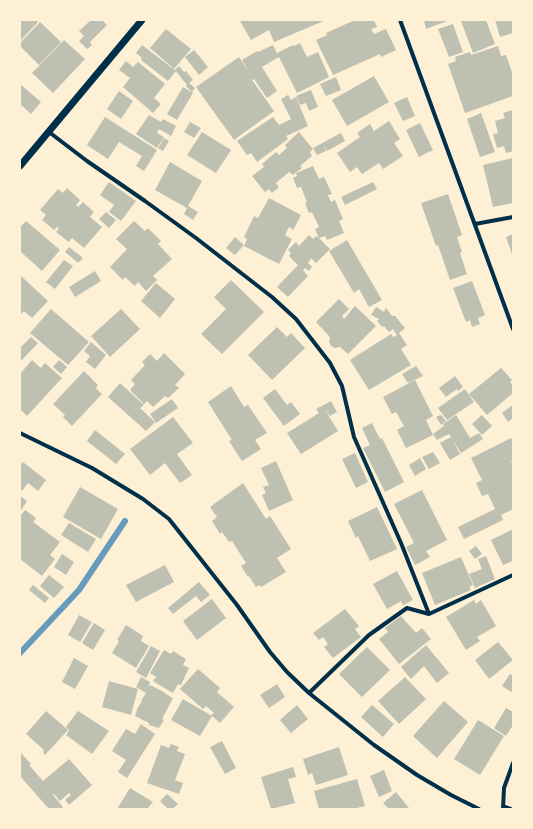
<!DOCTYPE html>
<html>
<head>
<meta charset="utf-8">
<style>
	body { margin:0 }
	#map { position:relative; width:533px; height:829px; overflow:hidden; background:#fdf0d5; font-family:Mulish,sans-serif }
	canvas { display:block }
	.frame { position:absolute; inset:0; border:21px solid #fdf0d5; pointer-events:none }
</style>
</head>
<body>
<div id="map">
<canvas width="533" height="829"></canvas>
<div class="frame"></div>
</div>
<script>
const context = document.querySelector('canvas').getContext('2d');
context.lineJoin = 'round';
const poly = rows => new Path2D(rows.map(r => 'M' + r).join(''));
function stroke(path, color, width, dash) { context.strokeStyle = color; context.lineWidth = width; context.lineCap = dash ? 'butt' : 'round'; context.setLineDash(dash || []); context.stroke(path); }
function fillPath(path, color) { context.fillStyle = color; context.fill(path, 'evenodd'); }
stroke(poly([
	[20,653,79,590,125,521]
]), '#669bbc', 6);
fillPath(poly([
	[20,20,37,20,38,22,20,41],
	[91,20,102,20,107,25,90,42,92,45,87,49,79,41,84,36,79,31],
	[241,20,326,20,274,42,269,30,251,40,240,21],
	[355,20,374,20,377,27,371,29,374,34,386,29,396,50,381,57,380,54,333,75,316,40,327,35,326,33],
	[424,20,450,20,426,29],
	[463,20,486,20,495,44,473,53,461,21],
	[495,20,513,20,513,33,500,37],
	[40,22,61,42,39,65,20,46,20,43],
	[453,24,463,52,449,57,438,29],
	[166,29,191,49,174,69,150,48],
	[64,40,85,59,53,93,32,73],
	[300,43,307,57,318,52,329,77,297,93,277,53,293,45,294,46],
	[142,45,176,71,168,81,141,60,142,58,136,53],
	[273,45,279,57,262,67,277,91,267,98,254,79,252,80,274,111,234,140,196,87,239,57,250,74,242,60,257,51,258,52],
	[498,46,501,56,506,55,513,75,513,96,465,113,448,64,456,61,455,57,470,52,471,55],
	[194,50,208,67,199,75,185,57],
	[126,61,133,67,138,62,165,84,154,98,161,104,153,113,123,87,130,78,119,70],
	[179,66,184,72,186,71,193,80,189,83,195,88,192,92,186,86,187,85,175,70],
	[374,76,389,102,347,126,332,100],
	[336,77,341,90,326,96,320,84],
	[20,84,41,102,31,114,20,104],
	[183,87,193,93,177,120,167,114],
	[311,90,318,107,309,111,306,103,300,105,296,96],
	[119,91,133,101,121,119,107,109],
	[288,95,291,100,296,97,308,126,286,136,288,139,257,162,251,153,247,155,237,141,273,117,279,125,291,119,281,99],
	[407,97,415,116,403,121,394,103],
	[513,110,513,151,506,153,504,146,497,148,493,134,498,133,495,121,505,118,503,113],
	[481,113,495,152,480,157,467,119],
	[149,115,161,122,163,119,176,126,171,136,159,129,157,133,164,137,157,148,136,134],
	[105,117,157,150,144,171,136,166,142,156,119,142,108,159,87,145],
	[389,121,400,139,394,143,403,156,383,169,379,163,362,174,357,167,350,172,337,153,360,137,357,133,370,124,374,131],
	[190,122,201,128,194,138,184,132],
	[420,123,433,150,419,157,406,130],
	[202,132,231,150,216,173,187,155],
	[299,132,313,149,310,152,312,156,300,166,302,168,293,175,289,172,276,183,279,187,272,193,269,189,265,192,252,176,264,167,262,164,276,152,279,155,287,148,285,145],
	[341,133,345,141,327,151,324,145,326,151,317,155,313,148],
	[164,138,169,141,163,151,158,148],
	[513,158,513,203,493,207,483,165],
	[170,162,202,181,188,206,198,212,193,220,184,214,187,208,155,190],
	[313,166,319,179,324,177,332,194,328,195,331,202,335,200,343,219,339,221,344,233,327,240,325,236,319,238,330,249,316,263,311,258,308,263,312,267,309,271,305,268,303,270,308,276,288,297,277,287,298,265,289,256,291,253,288,250,296,242,299,246,309,235,313,239,316,236,319,238,315,229,319,227,312,212,309,213,305,203,307,202,301,187,297,188,293,178,297,176,296,173],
	[109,182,136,201,121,221,109,212,114,205,100,195],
	[373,182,377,189,345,205,341,197],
	[67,188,80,200,76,205,78,207,83,202,94,212,90,217,102,227,84,248,72,238,69,242,56,232,59,228,57,227,54,230,42,220,46,215,40,210,58,189,63,193],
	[448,194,462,235,457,237,462,252,460,253,467,274,450,280,438,245,436,246,421,203],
	[269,198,301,215,293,230,289,227,285,235,292,239,279,264,244,246,247,239,244,237,254,216,258,218],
	[106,212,116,220,109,228,99,219],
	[26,221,60,250,42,271,20,251,20,227],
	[134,221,145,231,148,228,161,241,158,244,172,259,153,276,157,280,146,291,138,282,135,286,125,277,123,280,110,267,127,249,116,239],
	[513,234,513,257,506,237],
	[235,237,244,245,235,255,226,248],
	[347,240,382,300,369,307,359,289,354,293,329,251],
	[69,247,83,258,78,263,65,252],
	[64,260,73,266,55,289,46,282],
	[95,271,101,281,75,297,69,287],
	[20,275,48,301,32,318,24,311,20,315],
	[231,280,264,312,222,354,201,334,226,309,214,297],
	[472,281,485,315,478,318,480,324,472,327,470,320,466,322,453,288],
	[156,283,175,299,160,318,141,301],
	[339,299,349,309,342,316,344,319,355,306,376,326,348,354,340,347,335,348,331,346,329,342,330,337,316,322],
	[376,307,384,312,386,308,392,316,395,316,405,328,399,333,407,345,401,349,411,365,369,390,350,360,391,334,393,337,397,335,393,329,389,332,384,326,382,327,377,321,379,319,371,315],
	[51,309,89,342,68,365,30,333],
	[121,309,140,329,110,357,91,336],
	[277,327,287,337,291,333,305,348,272,380,248,355],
	[31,337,38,343,20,362,20,348],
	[91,342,106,355,95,369,86,362,90,356,84,351],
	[164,353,185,374,175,385,179,388,168,398,165,396,153,407,147,401,144,404,130,390,135,384,131,380,145,365,142,362,150,354,157,361],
	[32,360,41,368,45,363,62,378,27,416,20,409,20,374],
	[59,360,67,367,61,374,53,367],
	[416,366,423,376,408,383,402,374],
	[501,368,512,380,510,382,513,386,513,393,487,415,469,394],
	[84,371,98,385,96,388,102,394,72,426,63,417,65,415,53,404],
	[455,376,463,387,458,391,457,389,446,397,439,388],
	[415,380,433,416,426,420,433,435,406,448,397,430,404,426,396,412,392,414,383,397],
	[120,383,144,405,140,408,155,422,146,431,108,397],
	[231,386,244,407,248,405,267,433,255,440,261,449,242,461,229,441,232,440,208,402],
	[275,389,287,405,291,402,300,414,284,426,263,398],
	[465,389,474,402,447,420,438,408],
	[172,399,178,408,156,423,150,414],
	[331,401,337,412,330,416,325,410,338,431,301,454,287,433,319,413,316,409],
	[513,405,513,418,508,422,502,413],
	[441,415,446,421,441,425,436,417],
	[456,415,470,438,479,433,483,439,461,453,452,439,460,454,450,460,440,443,451,437,449,434,437,440,433,434,444,426,443,424],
	[482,415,492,426,482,435,472,424],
	[173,417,193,443,177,454,192,475,180,483,165,463,150,475,130,449],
	[372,423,380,439,382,438,404,482,385,492,363,448,370,445,362,428],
	[95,430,125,454,116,464,87,441],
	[511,438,513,441,513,460,511,461,513,465,513,509,501,515,503,520,464,539,458,527,495,509,488,494,482,496,476,483,482,480,471,458],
	[433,452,440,463,429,469,422,457],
	[355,453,368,482,356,488,342,459],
	[420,458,426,469,415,476,409,465],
	[276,461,293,500,269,511,262,495,266,493,263,487,269,485,261,468],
	[23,462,46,480,38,491,28,483,22,491,20,489,20,465],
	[243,483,266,519,270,516,291,549,277,558,286,572,261,587,260,585,256,587,249,576,248,577,241,566,246,563,232,541,229,542,222,532,220,534,212,521,217,517,210,507],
	[80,487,118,509,101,539,63,517],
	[422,490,447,540,426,551,430,557,415,565,406,547,414,543,394,504],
	[20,496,27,501,20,512],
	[377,507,397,549,370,561,358,536,356,538,348,521],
	[25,510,36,518,33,522,60,542,50,555,55,559,42,576,20,559,20,516],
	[69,523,96,539,88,552,61,535],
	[513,529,513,561,503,565,491,540],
	[476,546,482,554,475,559,469,551],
	[62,554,74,562,66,575,54,567],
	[486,556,495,579,475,588,469,574,482,569,478,559],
	[461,557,473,585,469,587,471,590,435,605,422,573],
	[165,565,174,582,136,602,126,585],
	[397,571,413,600,403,605,401,601,387,609,373,584],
	[49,575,64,587,54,598,40,586],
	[199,582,210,595,201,602,196,596,173,614,168,608],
	[33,585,49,598,45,603,29,590],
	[212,599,226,618,197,640,183,621],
	[474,600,476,604,481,600,496,626,477,637,480,641,466,650,446,617],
	[345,609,359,626,355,629,361,637,333,658,324,647,328,644,323,637,319,640,313,633],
	[79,615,92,622,80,642,68,635],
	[401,616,416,633,422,628,431,639,399,664,379,639,388,632,385,628],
	[94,623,105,630,93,650,82,643],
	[126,625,143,636,141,641,149,646,136,668,112,653,119,641,117,640],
	[498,642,513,660,489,679,475,660],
	[426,645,449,673,437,683,424,666,411,679,401,667],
	[151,646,160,651,146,678,136,672],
	[367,647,390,670,362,697,339,674],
	[164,650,171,654,173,651,186,659,183,665,189,668,181,685,178,684,173,693,153,681,156,677,150,673],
	[74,658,88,666,75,689,62,682],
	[198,669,220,688,217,692,234,707,220,723,211,715,214,713,206,706,203,709,180,689],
	[510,674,513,676,513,693,502,686],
	[141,677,150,682,148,688,150,685,164,692,164,693,173,698,162,719,164,720,159,728,149,725,149,723,135,716,137,711,136,711,142,701,141,701,146,693,136,687],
	[405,677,426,699,399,724,378,701],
	[109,681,138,689,131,715,102,707],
	[277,684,285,697,269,708,260,695],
	[183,699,212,716,200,736,171,720],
	[444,701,468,722,437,758,413,736],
	[297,705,308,719,291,733,280,720],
	[372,705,394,724,383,737,361,717],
	[506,708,513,712,513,725,506,736,494,728],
	[46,711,68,730,45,755,43,752,44,750,26,734],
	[78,711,109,731,92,754,66,735,69,730,66,727],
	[478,720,504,736,480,775,454,759],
	[141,724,155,734,127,778,118,772,126,760,112,751,126,729,135,734],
	[222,741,236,768,225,774,210,747],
	[171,744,179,747,177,751,185,754,175,780,183,783,179,794,147,783,161,745,169,748],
	[339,747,348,775,316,785,312,773,308,775,303,759],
	[21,753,31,764,29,765,43,781,69,759,92,785,69,805,65,800,71,795,69,793,60,801,54,794,53,795,63,807,61,809,49,809,20,776,20,754],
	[293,767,296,777,288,779,295,803,271,809,261,777],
	[384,770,392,791,379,797,370,776],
	[357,779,365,806,353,809,319,809,314,791],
	[130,788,153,802,147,809,117,809],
	[396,792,409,808,408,809,389,809,383,803],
	[167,794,178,804,173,809,168,809,160,801]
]), '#bec0b2');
stroke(poly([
	[400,20,513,329],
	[49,132,87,161,145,201,196,238,272,297,296,319,330,363,342,386,354,437,401,543,429,614],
	[475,224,513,217],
	[20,433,92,468,143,499,169,519,237,605,270,652,287,672,309,693,374,745,417,775,451,795,479,809],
	[309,693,369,635,407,608,429,614,513,575],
	[503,806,511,809],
	[503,809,504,788,513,763]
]), '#003049', 4);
stroke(poly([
	[20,166,142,20]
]), '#003049', 7);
</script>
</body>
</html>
